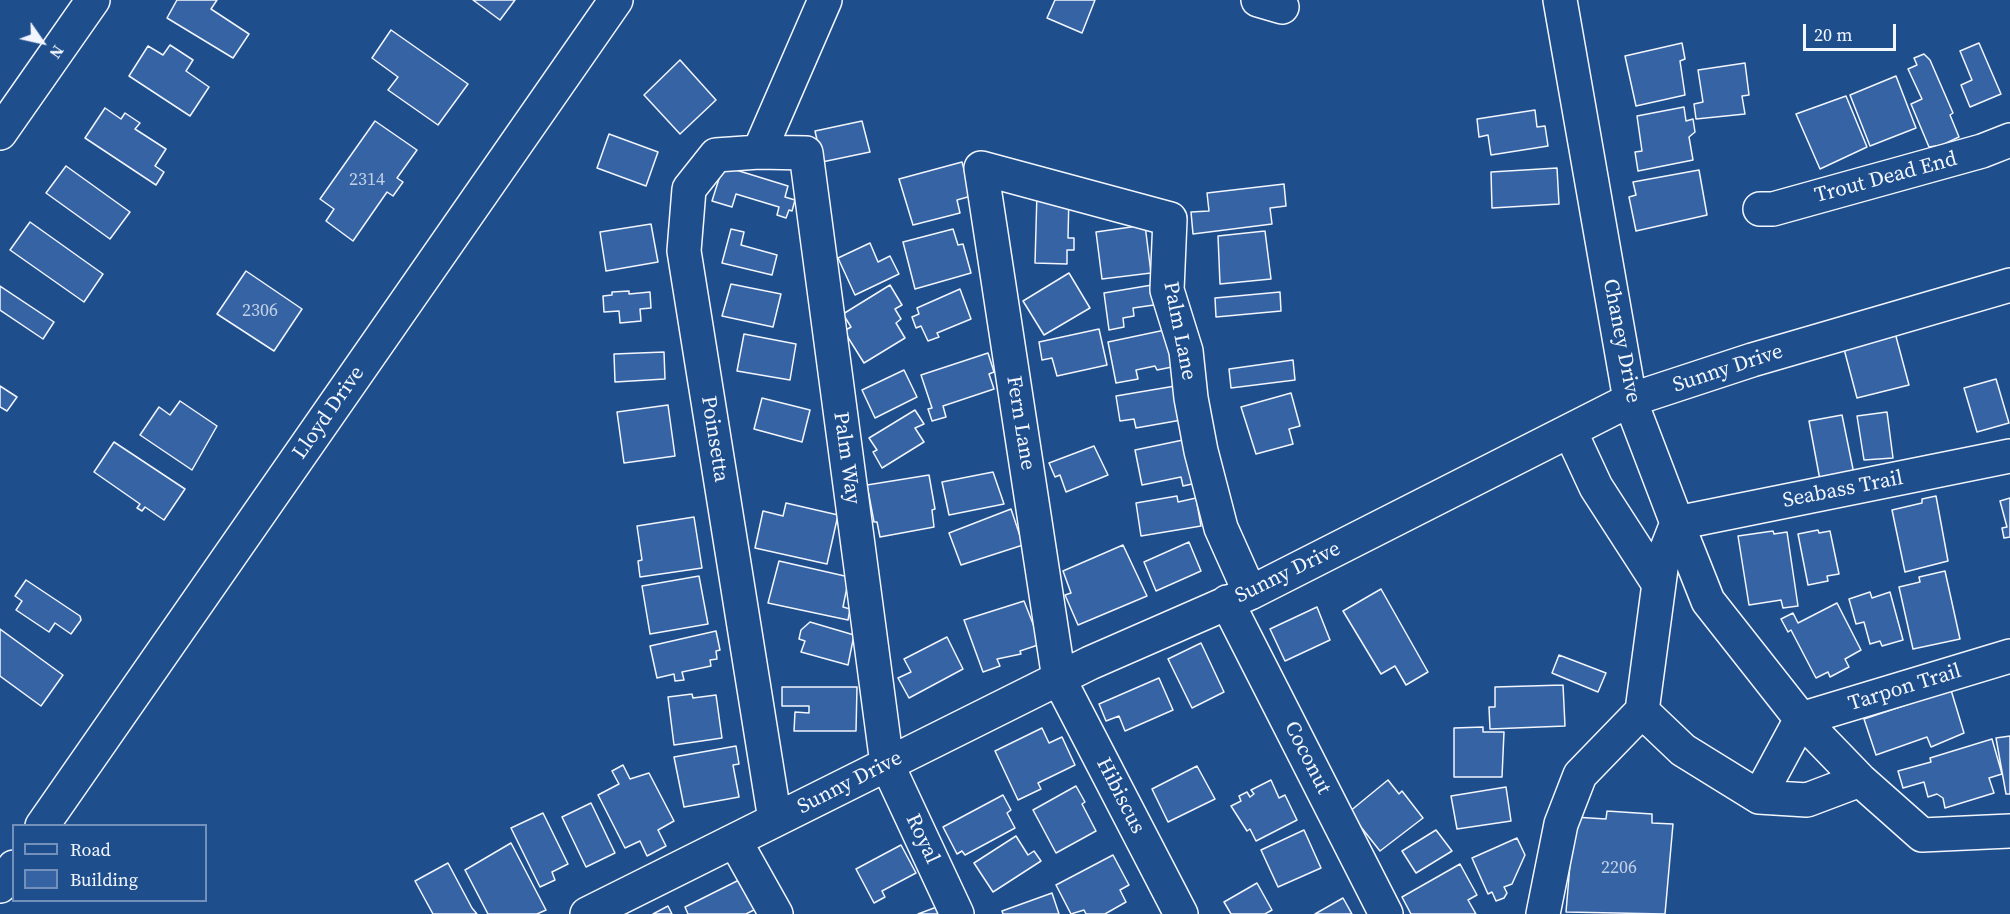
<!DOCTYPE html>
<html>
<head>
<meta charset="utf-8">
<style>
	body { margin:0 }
	#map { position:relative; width:2010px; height:914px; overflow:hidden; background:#1f4e8c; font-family:"Source Serif 4",serif }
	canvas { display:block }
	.legend { position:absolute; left:12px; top:824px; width:195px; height:78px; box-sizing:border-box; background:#1f4e8c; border:2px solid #7391ba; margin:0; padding:8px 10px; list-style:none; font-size:18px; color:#f2f6ff }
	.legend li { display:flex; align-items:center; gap:12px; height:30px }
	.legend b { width:30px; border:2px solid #7391ba }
	.north { position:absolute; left:12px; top:12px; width:60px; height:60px; -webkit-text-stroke:4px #1f4e8c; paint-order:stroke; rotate:124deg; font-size:16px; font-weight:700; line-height:24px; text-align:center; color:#f2f6ff }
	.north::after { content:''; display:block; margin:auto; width:21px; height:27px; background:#f2f6ff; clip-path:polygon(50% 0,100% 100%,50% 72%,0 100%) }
	.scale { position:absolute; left:1803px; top:24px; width:93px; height:27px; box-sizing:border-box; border:3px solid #f2f6ff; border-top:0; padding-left:8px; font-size:18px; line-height:21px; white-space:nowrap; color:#f2f6ff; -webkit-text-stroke:4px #1f4e8c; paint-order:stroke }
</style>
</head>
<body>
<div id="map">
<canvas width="2010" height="914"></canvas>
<ul class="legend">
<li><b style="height:8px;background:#1f4e8c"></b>Road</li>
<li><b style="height:16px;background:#3563a3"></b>Building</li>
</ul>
<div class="north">N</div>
<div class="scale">20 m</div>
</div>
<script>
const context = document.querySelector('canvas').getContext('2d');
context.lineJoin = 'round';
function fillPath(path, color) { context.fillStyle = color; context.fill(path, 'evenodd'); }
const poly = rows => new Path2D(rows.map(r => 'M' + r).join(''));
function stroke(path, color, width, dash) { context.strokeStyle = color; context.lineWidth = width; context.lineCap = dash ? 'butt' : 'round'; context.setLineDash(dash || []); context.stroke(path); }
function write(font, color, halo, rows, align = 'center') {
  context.font = font + ' "Source Serif 4",serif'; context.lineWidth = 4.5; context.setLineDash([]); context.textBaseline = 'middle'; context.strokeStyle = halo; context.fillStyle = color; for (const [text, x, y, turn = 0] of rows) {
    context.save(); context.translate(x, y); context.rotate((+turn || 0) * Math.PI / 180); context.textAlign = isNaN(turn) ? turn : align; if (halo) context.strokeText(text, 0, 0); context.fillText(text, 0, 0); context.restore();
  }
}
const building = poly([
	[177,0,217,0,211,9,249,34,233,58,167,18,177,0],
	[473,0,515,0,500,20,473,0],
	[1055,0,1095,0,1082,33,1047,18,1055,0],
	[391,30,468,84,438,125,388,90,398,77,372,58,391,30],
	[1682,43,1685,59,1680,61,1685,95,1636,106,1625,56,1682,43],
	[1979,43,2001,94,1970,107,1961,85,1972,80,1960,51,1979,43],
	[170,45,193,60,186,71,209,87,190,116,129,76,148,46,163,55,170,45],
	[1924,54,1930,60,1953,113,1950,115,1959,137,1942,145,1929,147,1911,104,1922,99,1908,69,1917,65,1914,58,1924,54],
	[680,60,716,100,680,134,644,95,680,60],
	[1745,63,1749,95,1742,96,1745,114,1696,119,1694,104,1703,102,1698,70,1745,63],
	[1896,76,1916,128,1870,146,1850,95,1896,76],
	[1846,96,1867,147,1820,169,1796,114,1846,96],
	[1684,107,1686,121,1693,119,1695,132,1689,137,1693,160,1638,171,1635,152,1642,151,1637,116,1684,107],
	[105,108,121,119,125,113,140,123,135,129,166,149,155,166,164,172,156,185,85,138,105,108],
	[1535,110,1537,127,1545,126,1548,146,1491,155,1488,135,1479,137,1477,119,1535,110],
	[375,121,417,150,397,178,403,182,393,196,387,192,353,241,326,221,334,209,320,199,375,121],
	[862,121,870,152,822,162,815,131,862,121],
	[609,134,658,152,646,186,597,168,609,134],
	[962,162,971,196,957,200,960,213,913,225,899,179,962,162],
	[66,166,130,212,110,239,46,193,66,166],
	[723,166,788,186,785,197,795,200,792,211,789,210,786,218,777,215,779,207,736,194,732,207,712,201,723,166],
	[1557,168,1559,204,1492,208,1491,172,1557,168],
	[1699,170,1707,215,1636,231,1629,197,1636,195,1633,182,1699,170],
	[1284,184,1286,206,1270,208,1272,224,1193,234,1191,212,1209,211,1207,193,1284,184],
	[1037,193,1069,194,1068,238,1074,238,1074,250,1067,250,1067,264,1035,263,1037,193],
	[30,222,103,274,84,302,10,250,30,222],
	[651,224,658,262,606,271,600,232,651,224],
	[1145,225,1151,273,1102,279,1096,232,1145,225],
	[731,229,744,232,741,245,777,255,772,275,722,263,731,229],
	[953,229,958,245,963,244,971,273,915,289,903,242,953,229],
	[1265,231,1271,279,1220,284,1218,236,1265,231],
	[870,243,878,262,890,256,899,274,855,295,838,258,870,243],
	[246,271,302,309,274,351,217,314,246,271],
	[1069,273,1090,308,1044,335,1023,301,1069,273],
	[731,284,781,294,773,327,722,316,731,284],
	[1158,284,1161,304,1133,308,1134,316,1123,318,1124,327,1109,330,1104,293,1158,284],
	[890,285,902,305,895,309,901,319,896,323,905,338,864,363,844,331,851,327,843,314,890,285],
	[0,286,54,322,43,339,0,310,0,286],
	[960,289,971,319,937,333,939,337,928,341,921,326,916,328,912,317,919,314,917,308,960,289],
	[629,291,629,294,650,292,651,308,640,309,641,321,620,323,619,311,604,312,603,296,612,295,612,292,629,291],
	[1280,292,1281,311,1216,317,1215,298,1280,292],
	[1099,329,1107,365,1057,376,1052,358,1042,360,1039,342,1099,329],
	[1894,329,1909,385,1857,398,1844,349,1894,329],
	[1165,330,1172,367,1157,370,1155,366,1136,370,1138,379,1116,383,1108,342,1165,330],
	[744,334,796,344,790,380,737,371,744,334],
	[664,352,665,379,615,382,614,354,664,352],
	[988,353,994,372,989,374,994,389,943,406,946,417,932,421,928,409,932,408,921,375,988,353],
	[1293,360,1295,380,1231,388,1229,369,1293,360],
	[904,370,917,397,875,418,862,390,904,370],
	[1996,379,2009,423,1977,432,1964,388,1996,379],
	[1181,385,1187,419,1136,428,1134,419,1120,421,1116,396,1181,385],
	[0,386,17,397,7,411,0,407,0,386],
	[1291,393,1300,426,1289,429,1293,444,1256,454,1241,407,1291,393],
	[762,398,810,410,802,442,754,429,762,398],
	[180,401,217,426,192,470,140,435,159,407,170,415,180,401],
	[668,405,675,456,624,463,617,412,668,405],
	[915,410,924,424,915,428,924,442,882,468,873,452,877,450,869,438,915,410],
	[1887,412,1893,458,1864,460,1857,416,1887,412],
	[1842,415,1854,474,1820,480,1809,421,1842,415],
	[1183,440,1201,482,1183,486,1181,477,1142,485,1135,450,1183,440],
	[114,442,185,489,164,520,145,507,142,511,137,508,140,504,94,472,114,442],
	[1094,446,1108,475,1066,492,1060,475,1055,477,1049,463,1094,446],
	[993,472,1004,504,949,515,942,482,993,472],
	[929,475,935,509,932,510,934,527,880,537,877,522,874,522,867,485,929,475],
	[1177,496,1178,502,1196,498,1201,526,1141,536,1136,503,1177,496],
	[1936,496,1948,561,1905,572,1892,510,1922,503,1922,499,1936,496],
	[2010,498,2010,537,2004,538,2002,528,2007,527,2000,501,2010,498],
	[786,503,838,515,827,564,755,548,763,511,783,516,786,503],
	[1011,509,1023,545,961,565,949,533,1011,509],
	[694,517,702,568,640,577,638,561,642,560,637,526,694,517],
	[1818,530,1819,533,1830,531,1839,574,1827,576,1828,581,1808,585,1798,534,1818,530],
	[1773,531,1774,534,1787,532,1798,606,1783,608,1781,600,1749,605,1738,536,1773,531],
	[1189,542,1201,571,1156,591,1144,562,1189,542],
	[1123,545,1147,596,1078,625,1065,595,1071,593,1063,571,1123,545],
	[779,561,849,577,843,607,850,609,848,620,768,603,779,561],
	[1945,571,1960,639,1913,649,1899,587,1920,582,1919,577,1945,571],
	[699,576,708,624,650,634,642,586,699,576],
	[26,580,80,616,81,620,71,634,55,623,49,632,16,610,22,601,15,596,26,580],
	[1381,589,1428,672,1406,685,1395,666,1381,674,1343,611,1381,589],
	[1870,592,1872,598,1890,592,1903,640,1882,646,1880,641,1870,644,1864,622,1856,624,1849,599,1870,592],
	[1024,601,1041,644,1020,651,1021,654,997,659,1000,666,983,672,964,620,1024,601],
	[1837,603,1861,650,1845,659,1849,667,1830,677,1828,672,1816,678,1791,630,1788,632,1781,619,1793,613,1798,623,1837,603],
	[1317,607,1330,640,1285,661,1270,629,1317,607],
	[810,622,854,635,848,665,801,652,805,641,799,639,801,630,810,622],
	[0,629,63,675,41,706,0,676,0,629],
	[716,631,720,650,716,651,717,659,710,660,711,666,682,672,684,680,675,681,674,674,657,678,650,646,716,631],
	[947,637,963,669,909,698,898,678,911,672,904,659,947,637],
	[1201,643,1224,692,1192,708,1168,659,1201,643],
	[1559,655,1606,673,1598,692,1552,673,1559,655],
	[1159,678,1173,710,1125,731,1119,716,1106,721,1099,704,1159,678],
	[1563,685,1565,726,1490,729,1489,707,1495,707,1495,687,1563,685],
	[782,687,857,687,856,731,794,731,795,712,809,713,809,706,782,706,782,687],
	[1951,690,1964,733,1931,747,1927,737,1876,755,1864,719,1951,690],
	[692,694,693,698,716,695,722,738,674,745,668,697,692,694],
	[1483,727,1483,732,1504,732,1502,777,1454,777,1454,728,1483,727],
	[1042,728,1049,743,1062,737,1075,765,1038,783,1041,789,1018,800,995,751,1042,728],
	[2010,736,2010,794,2006,794,1996,738,2010,736],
	[1992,739,2002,774,1989,778,1994,793,1945,808,1943,798,1937,794,1928,797,1924,782,1903,788,1898,771,1931,762,1930,758,1992,739],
	[736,746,739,764,733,765,739,797,684,807,674,757,736,746],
	[623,765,630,779,649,773,674,821,658,830,666,846,647,856,640,841,625,848,598,795,619,784,612,771,623,765],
	[1197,766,1215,799,1168,822,1152,789,1197,766],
	[1271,780,1279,798,1285,795,1297,820,1256,841,1250,829,1247,831,1231,806,1241,801,1239,796,1247,792,1250,797,1254,794,1251,790,1271,780],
	[1388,780,1399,794,1402,791,1423,818,1380,851,1349,812,1388,780],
	[1076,786,1085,802,1082,804,1096,831,1056,853,1033,810,1076,786],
	[1506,787,1511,821,1457,829,1451,796,1506,787],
	[1003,795,1011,810,1007,813,1015,828,965,855,962,851,957,854,943,827,1003,795],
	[591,803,615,853,586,867,562,817,591,803],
	[1607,811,1652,814,1652,823,1673,824,1665,914,1566,912,1574,817,1606,819,1607,811],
	[543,813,568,864,552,872,555,880,540,887,511,828,543,813],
	[1304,830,1321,868,1278,887,1261,850,1304,830],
	[1436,830,1452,851,1416,873,1402,851,1436,830],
	[1016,836,1028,855,1034,851,1041,861,993,892,974,863,1016,836],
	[1517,838,1525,855,1512,884,1504,887,1507,893,1504,898,1496,901,1492,892,1488,894,1472,858,1517,838],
	[511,843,546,910,537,914,488,914,465,870,511,843],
	[901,845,916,873,882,891,885,897,874,903,856,869,901,845],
	[1113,855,1129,885,1120,890,1126,902,1105,914,1086,914,1084,910,1071,914,1056,885,1113,855],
	[448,863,472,908,477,914,433,914,415,881,448,863],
	[1460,864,1477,895,1468,900,1476,914,1411,914,1402,897,1460,864],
	[745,877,760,907,746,914,688,914,685,907,745,877],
	[1257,883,1272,910,1265,914,1231,914,1224,902,1257,883],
	[1052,893,1059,914,1003,914,1002,911,1052,893],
	[1343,898,1352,914,1315,914,1343,898],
	[942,905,945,914,918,914,942,905],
	[668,906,672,914,653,914,668,906]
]);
fillPath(building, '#3563a3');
stroke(building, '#f2f6ff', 1.5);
const minor = poly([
	[1258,0,1282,7],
	[1560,0,1630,400,1677,523,1662,561,1642,711],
	[0,133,93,0],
	[759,152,825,0],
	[1760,209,1773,209,1982,151,2010,140],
	[1570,431,1596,487,1658,583],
	[2010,456,1677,523,1708,601,1801,719,2010,656],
	[1227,602,1386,914],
	[1642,711,1683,750,1759,797,1801,719,1860,780,1922,835,2010,831],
	[1759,797,1807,800,1860,780],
	[775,820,684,251,689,189,716,155,759,152,806,153,887,764,957,914],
	[42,826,616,0],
	[735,841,776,914],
	[0,886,14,867],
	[587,914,1090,663,1250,593,1630,400,1752,360,2010,285],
	[1181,914,1059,679,981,168,1170,219,1167,290,1186,351,1191,398,1201,451,1221,528,1250,593],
	[1543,914,1561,824,1580,775,1642,711]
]);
stroke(minor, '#f2f6ff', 36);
stroke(minor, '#1f4e8c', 33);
write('18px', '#c3d1e8', null, [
	["2314",367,180],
	["2306",260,311],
	["2206",1619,868]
]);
write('21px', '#f2f6ff', '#1f4e8c', [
	["Trout Dead End",1886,178,-15],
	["Palm Lane",1179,331,79],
	["Chaney Drive",1621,341,79],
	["Sunny Drive",1728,369,-18],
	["Lloyd Drive",329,413,-55],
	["Fern Lane",1020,423,81],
	["Poinsetta",714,439,81],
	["Palm Way",846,458,82],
	["Seabass Trail",1843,490,-11],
	["Sunny Drive",1288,573,-26],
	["Tarpon Trail",1905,688,-17],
	["Coconut",1307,758,63],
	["Sunny Drive",850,783,-27],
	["Hibiscus",1120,796,63],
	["Royal",922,839,65]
]);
</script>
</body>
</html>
